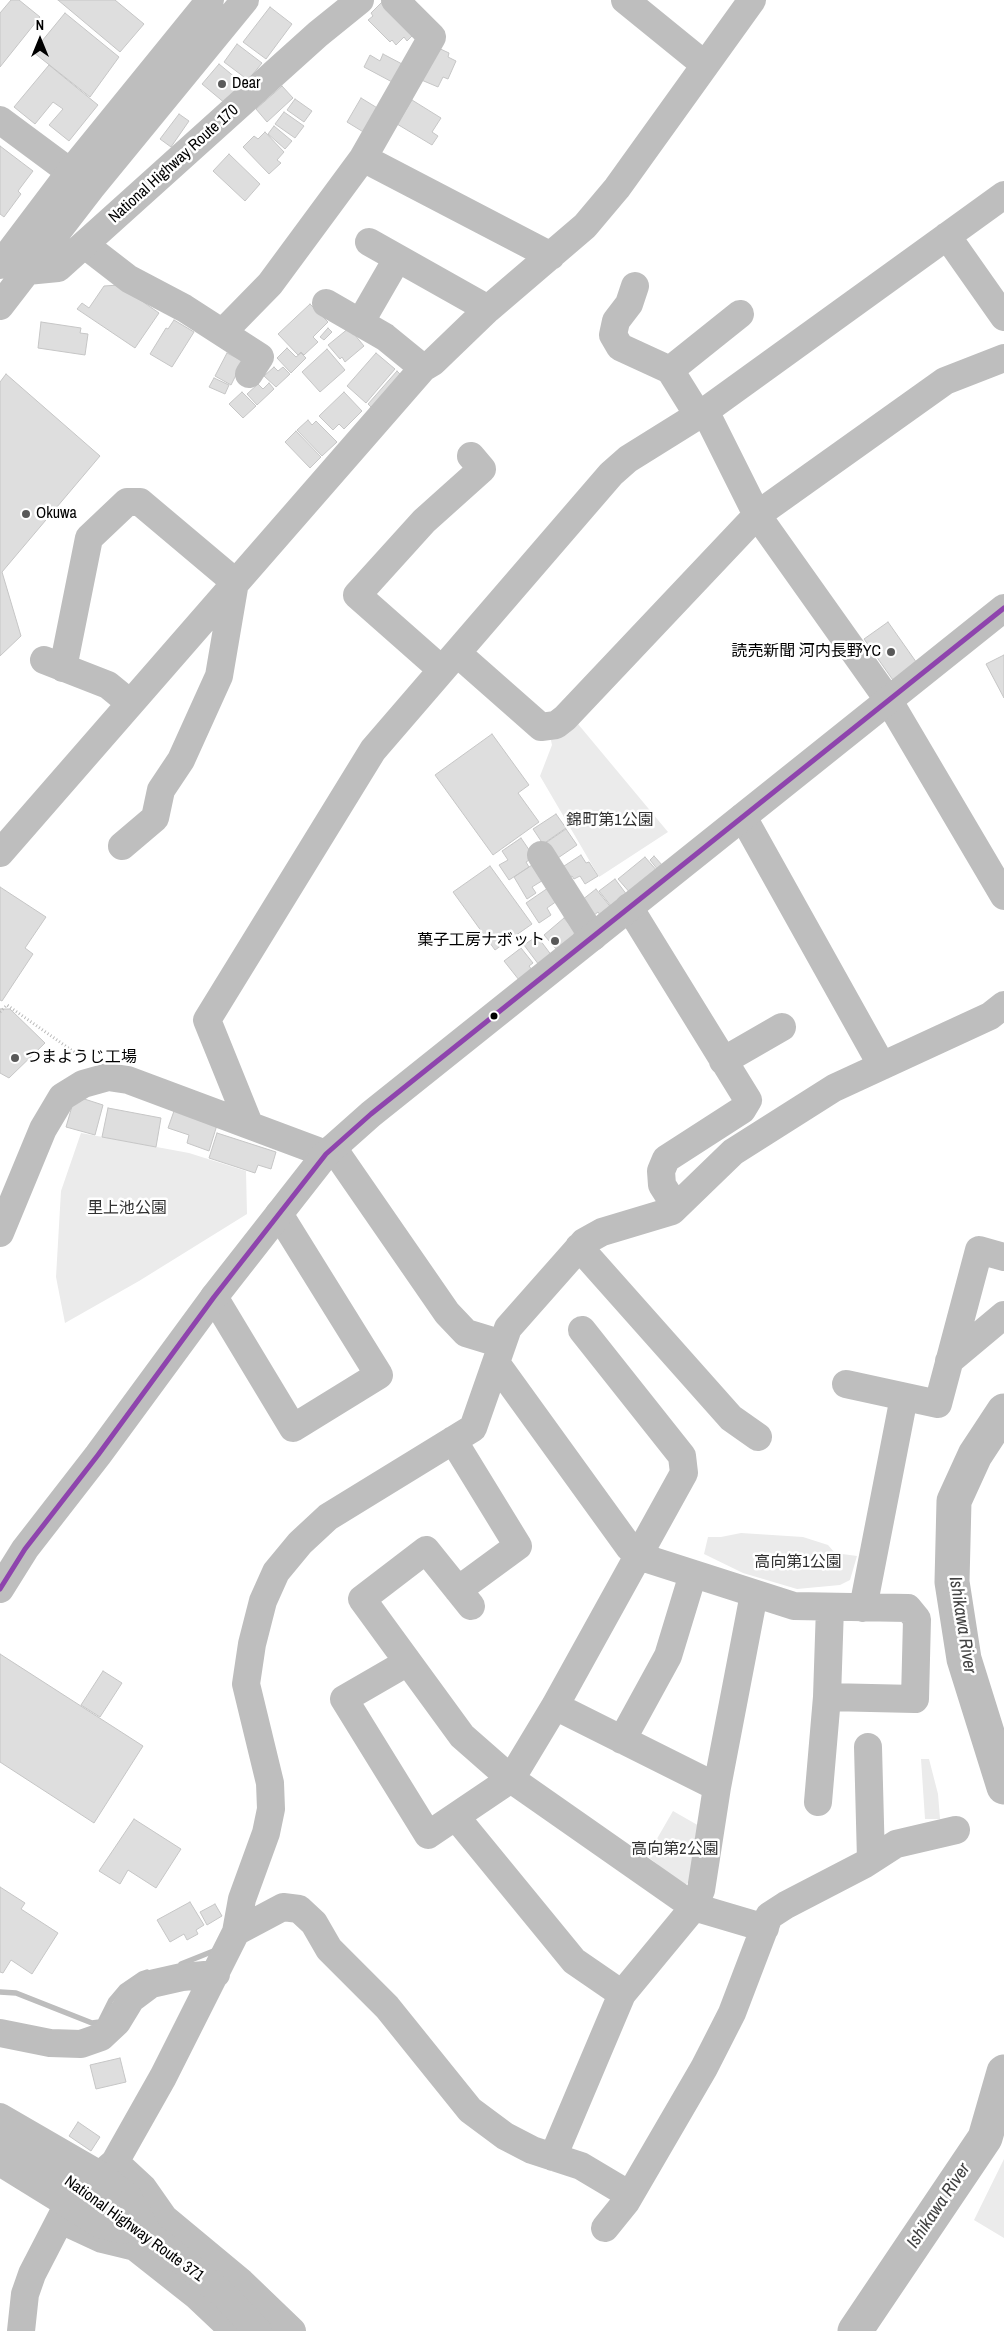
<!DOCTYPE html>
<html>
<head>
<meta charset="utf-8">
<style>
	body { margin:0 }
	#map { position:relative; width:1004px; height:2331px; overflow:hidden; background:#fff; font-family:"Archivo Narrow",sans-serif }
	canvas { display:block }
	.north { position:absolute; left:15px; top:15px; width:50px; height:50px; -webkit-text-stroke:4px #fff; paint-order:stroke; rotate:0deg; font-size:14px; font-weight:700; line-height:20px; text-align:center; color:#000 }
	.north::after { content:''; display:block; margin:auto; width:18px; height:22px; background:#000; clip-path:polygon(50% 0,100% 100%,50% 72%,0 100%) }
</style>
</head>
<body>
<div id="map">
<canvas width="1004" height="2331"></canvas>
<div class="north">N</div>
</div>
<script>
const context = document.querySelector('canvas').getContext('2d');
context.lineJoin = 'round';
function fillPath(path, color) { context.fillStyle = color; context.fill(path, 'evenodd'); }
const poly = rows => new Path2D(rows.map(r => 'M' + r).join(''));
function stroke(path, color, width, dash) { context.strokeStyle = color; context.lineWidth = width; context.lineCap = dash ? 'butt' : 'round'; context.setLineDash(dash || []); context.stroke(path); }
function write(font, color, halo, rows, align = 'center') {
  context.font = font + ' "Archivo Narrow","Noto Sans JP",sans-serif'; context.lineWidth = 5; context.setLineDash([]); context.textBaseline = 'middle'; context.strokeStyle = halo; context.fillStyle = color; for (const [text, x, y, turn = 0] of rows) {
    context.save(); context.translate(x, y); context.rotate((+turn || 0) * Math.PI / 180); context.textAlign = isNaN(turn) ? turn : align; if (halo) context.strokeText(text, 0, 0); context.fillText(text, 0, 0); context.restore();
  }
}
fillPath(poly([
	[573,718,668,832,599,877,540,776,552,745,550,736],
	[81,1133,189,1153,246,1171,247,1214,139,1281,65,1323,56,1277,61,1191],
	[741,1533,803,1537,828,1545,835,1553,857,1556,850,1580,840,1585,797,1589,743,1573,704,1554,708,1537,721,1537],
	[921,1759,929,1759,938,1794,940,1819,925,1819],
	[673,1811,701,1827,690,1881,684,1886,647,1856],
	[1004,2159,1004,2238,974,2220]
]), '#ebebeb');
stroke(poly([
	[181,1964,216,1950],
	[0,1992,16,1993,92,2023,100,2022,111,2000,122,1987,141,1974,147,1972]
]), '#bdbdbd', 5.5);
stroke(poly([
	[1004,1411,975,1455,954,1501,952,1582,964,1659,1004,1787],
	[855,2331,985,2138,1004,2072]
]), '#bdbdbd', 35);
const building = poly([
	[11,0,19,0,40,17,0,67,0,13,11,0],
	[58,0,115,0,144,24,120,52,58,0],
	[382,2,417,31,407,41,404,37,396,45,392,40,390,42,368,20,373,16,371,13,382,2],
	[270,7,292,24,266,59,243,42,270,7],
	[65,13,119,57,90,97,33,52,65,13],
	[237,44,262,63,248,80,224,62,237,44],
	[434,46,449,53,448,57,456,61,448,79,443,77,438,87,419,79,434,46],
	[383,54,404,65,394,83,364,67,370,55,380,61,383,54],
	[219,64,242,83,226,104,202,84,219,64],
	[49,65,98,105,69,141,49,125,63,109,53,102,35,124,14,107,49,65],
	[282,86,293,98,267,122,256,109,282,86],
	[361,98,379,109,365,133,347,122,361,98],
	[295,99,312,111,304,122,287,110,295,99],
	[412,100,441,118,432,132,438,136,432,145,397,124,412,100],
	[284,112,304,126,295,138,275,124,284,112],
	[179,114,189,121,171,147,160,139,179,114],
	[274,126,292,141,285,149,268,134,274,126],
	[265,132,284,152,277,160,281,163,269,174,243,147,254,136,258,139,265,132],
	[0,146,33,171,18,191,21,194,4,217,0,214,0,146],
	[229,154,260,184,245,201,213,171,229,154],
	[119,285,159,313,135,348,77,309,82,303,89,308,104,286,119,285],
	[310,304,328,322,313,337,318,342,304,355,301,352,298,355,278,334,310,304],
	[174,320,194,332,172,367,150,354,166,328,168,329,174,320],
	[41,322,81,328,80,333,88,334,85,355,38,348,41,322],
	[328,328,332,332,324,340,320,337,328,328],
	[349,328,364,346,345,362,342,357,340,359,328,345,349,328],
	[287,348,296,357,301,353,306,358,291,373,277,358,287,348],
	[327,349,345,370,320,392,302,372,327,349],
	[227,353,243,361,231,385,215,376,227,353],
	[376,353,395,369,366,403,347,386,376,353],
	[274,367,278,371,283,367,290,374,276,387,264,376,274,367],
	[397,371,405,379,376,412,368,404,397,371],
	[6,374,100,456,2,572,21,636,0,656,0,382,6,374],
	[214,378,229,385,225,394,209,387,214,378],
	[269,383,274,389,257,405,247,394,258,384,263,389,269,383],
	[242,392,256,406,243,418,229,404,242,392],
	[344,392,362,411,344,429,339,424,333,430,319,416,344,392],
	[308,420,312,425,316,421,337,442,322,456,297,430,308,420],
	[296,431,321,457,310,468,285,442,296,431],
	[888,622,919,666,895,683,864,639,888,622],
	[1004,655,1004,698,986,664,1004,655],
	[492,734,529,785,518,793,539,822,493,855,435,775,492,734],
	[556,814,566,828,543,844,533,829,556,814],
	[566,829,577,845,555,860,544,844,566,829],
	[521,838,534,857,526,862,529,867,509,880,499,865,508,860,502,851,521,838],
	[581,855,586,863,589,862,598,876,585,884,580,876,574,879,572,876,568,878,561,868,581,855],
	[654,856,663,866,658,870,650,860,654,856],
	[645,857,658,872,631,894,618,879,645,857],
	[535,863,545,879,532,887,536,893,527,899,514,877,535,863],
	[490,866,532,924,495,950,453,892,490,866],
	[615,879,630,899,615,911,599,891,615,879],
	[0,887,46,917,25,948,33,954,2,1001,0,1000,0,887],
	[548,888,557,901,547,908,551,915,539,923,526,903,548,888],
	[596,889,613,910,602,918,598,912,593,916,582,900,596,889],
	[564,918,575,931,573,937,557,950,544,935,564,918],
	[537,936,555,960,542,969,524,945,537,936],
	[521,948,533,963,529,966,536,975,523,985,504,961,521,948],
	[0,1009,10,1009,45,1043,9,1078,0,1073,0,1009],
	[75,1096,103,1105,95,1135,66,1127,75,1096],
	[108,1108,161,1118,156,1147,102,1137,108,1108],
	[174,1111,217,1125,209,1151,187,1143,189,1135,168,1128,174,1111],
	[217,1133,276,1152,271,1169,258,1165,255,1173,209,1158,217,1133],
	[0,1654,143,1746,94,1823,0,1762,0,1654],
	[103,1671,122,1683,100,1717,81,1705,103,1671],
	[134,1819,181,1849,156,1888,128,1870,120,1884,99,1871,134,1819],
	[0,1887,25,1903,21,1909,58,1933,32,1974,11,1960,3,1973,0,1972,0,1887],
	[190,1902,204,1925,196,1930,198,1934,187,1940,184,1934,170,1942,157,1920,190,1902],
	[215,1904,222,1916,207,1925,200,1912,215,1904],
	[120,2058,126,2082,96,2089,90,2065,120,2058],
	[78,2122,100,2137,91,2151,69,2136,78,2122]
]);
fillPath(building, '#dedede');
stroke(building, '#c6c6c6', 1);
stroke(poly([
	[0,1012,7,1005,84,1059]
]), '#b9b9b9', 3, [1, 2.5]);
stroke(poly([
	[625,0,705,65],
	[0,120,89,186],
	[363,158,551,256],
	[947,236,1004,317],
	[369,242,488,309],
	[85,245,129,279,184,308,260,357,249,374],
	[635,286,629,304,616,321,613,335,620,347,670,370,698,415],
	[326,303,385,337,423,368],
	[360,323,397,259],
	[223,332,270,284,363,158,432,37,395,0],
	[670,370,740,314],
	[705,411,757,515,889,701,1004,896],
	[457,653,541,727,556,725,565,718,757,515,945,381,1004,358],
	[44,660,108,685,130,703],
	[63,668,89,538,127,502,140,502,235,582,219,676,181,760,161,790,155,818,122,846],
	[442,670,357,595,424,521,482,469,471,456],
	[743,817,882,1066],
	[0,853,423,368,433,362,488,309,585,226,617,188,752,0],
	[541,855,593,937],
	[629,907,748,1100,742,1110,666,1159,661,1171,662,1185,676,1207],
	[723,1061,782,1027],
	[249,1124,207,1020,373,750,611,474,628,459,705,411,1004,195],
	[333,1148,447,1313,466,1333,502,1344],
	[0,1233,43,1129,62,1097,83,1084,108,1077,128,1080,326,1154],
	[579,1247,731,1418,758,1437],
	[214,1297,293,1428,379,1375,279,1214],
	[949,1361,1004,1315],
	[496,1363,629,1547,638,1556,794,1606,908,1608,917,1619,915,1699,827,1697],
	[846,1384,938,1404,979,1250,1004,1257],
	[453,1440,518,1546,458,1590],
	[471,1606,426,1550,362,1599,462,1736,511,1779,694,1907,765,1928],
	[863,1608,904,1397],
	[408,1662,344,1699,428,1835,511,1779,555,1706,684,1473,682,1456,582,1330],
	[555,1706,717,1787],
	[622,1740,668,1656,693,1574],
	[868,1747,871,1860],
	[818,1802,827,1697,830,1607],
	[456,1817,574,1961,622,1994],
	[236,1932,283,1907,299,1909,314,1923,329,1949,387,2007,470,2110,505,2136,532,2150,581,2166,628,2194],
	[0,2033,50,2043,81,2044,101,2037,117,2022,131,1999,151,1984,182,1977,216,1974],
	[553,2157,622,1994,694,1907,701,1890,717,1787,754,1594],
	[115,2162,143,2188,164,2218,241,2282,292,2331],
	[107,2169,115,2162,163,2077,236,1932,242,1899,266,1833,271,1809,270,1783,246,1684,252,1644,263,1601,276,1572,300,1543,328,1517,473,1428,508,1328,584,1242,602,1232,672,1211,733,1152,834,1088,990,1016,1004,1005],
	[61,2220,102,2239,135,2247,197,2296,234,2331],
	[605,2228,626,2202,704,2068,732,2013,769,1916,786,1905,865,1864,896,1844,956,1830],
	[21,2331,25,2294,32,2274,63,2214]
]), '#bebebe', 28);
stroke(poly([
	[0,1589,25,1549,98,1455,214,1297,326,1154,371,1114,1004,608]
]), '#bebebe', 28);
stroke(poly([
	[0,265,71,171,210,0],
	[27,271,58,268,318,34,360,0],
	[0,306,91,188,245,0],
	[0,2117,95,2172,128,2197,147,2231],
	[0,2141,80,2187,168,2249,224,2295,258,2331],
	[3,2164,102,2225,122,2230]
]), '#bebebe', 28);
stroke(poly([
	[0,1589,25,1549,98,1455,214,1297,326,1154,371,1114,1004,608]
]), '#8e44ad', 5);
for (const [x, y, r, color] of [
	[222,84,5,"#595959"],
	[26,514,5,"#595959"],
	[891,652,5,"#595959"],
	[555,941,5,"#595959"],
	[494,1016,4.5,"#000"],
	[15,1058,5,"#595959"]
]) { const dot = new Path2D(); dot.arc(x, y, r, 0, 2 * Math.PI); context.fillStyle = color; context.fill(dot); stroke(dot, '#fff', 2); }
write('16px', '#000', '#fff', [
	["Dear",232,84],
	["Okuwa",36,514],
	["読売新聞 河内長野YC",881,652,"right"],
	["菓子工房ナボット",545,941,"right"],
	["つまようじ工場",25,1058]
], 'left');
write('16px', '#000', '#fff', [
	["National Highway Route 170",174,164,-42],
	["National Highway Route 371",134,2229,36]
]);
write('16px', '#313131', '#fff', [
	["錦町第1公園",610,821],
	["里上池公園",127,1209],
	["高向第1公園",798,1563],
	["高向第2公園",675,1850]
]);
write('italic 18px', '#424242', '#fff', [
	["Ishikawa River",962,1625,81],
	["Ishikawa River",939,2206,-56]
]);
</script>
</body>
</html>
